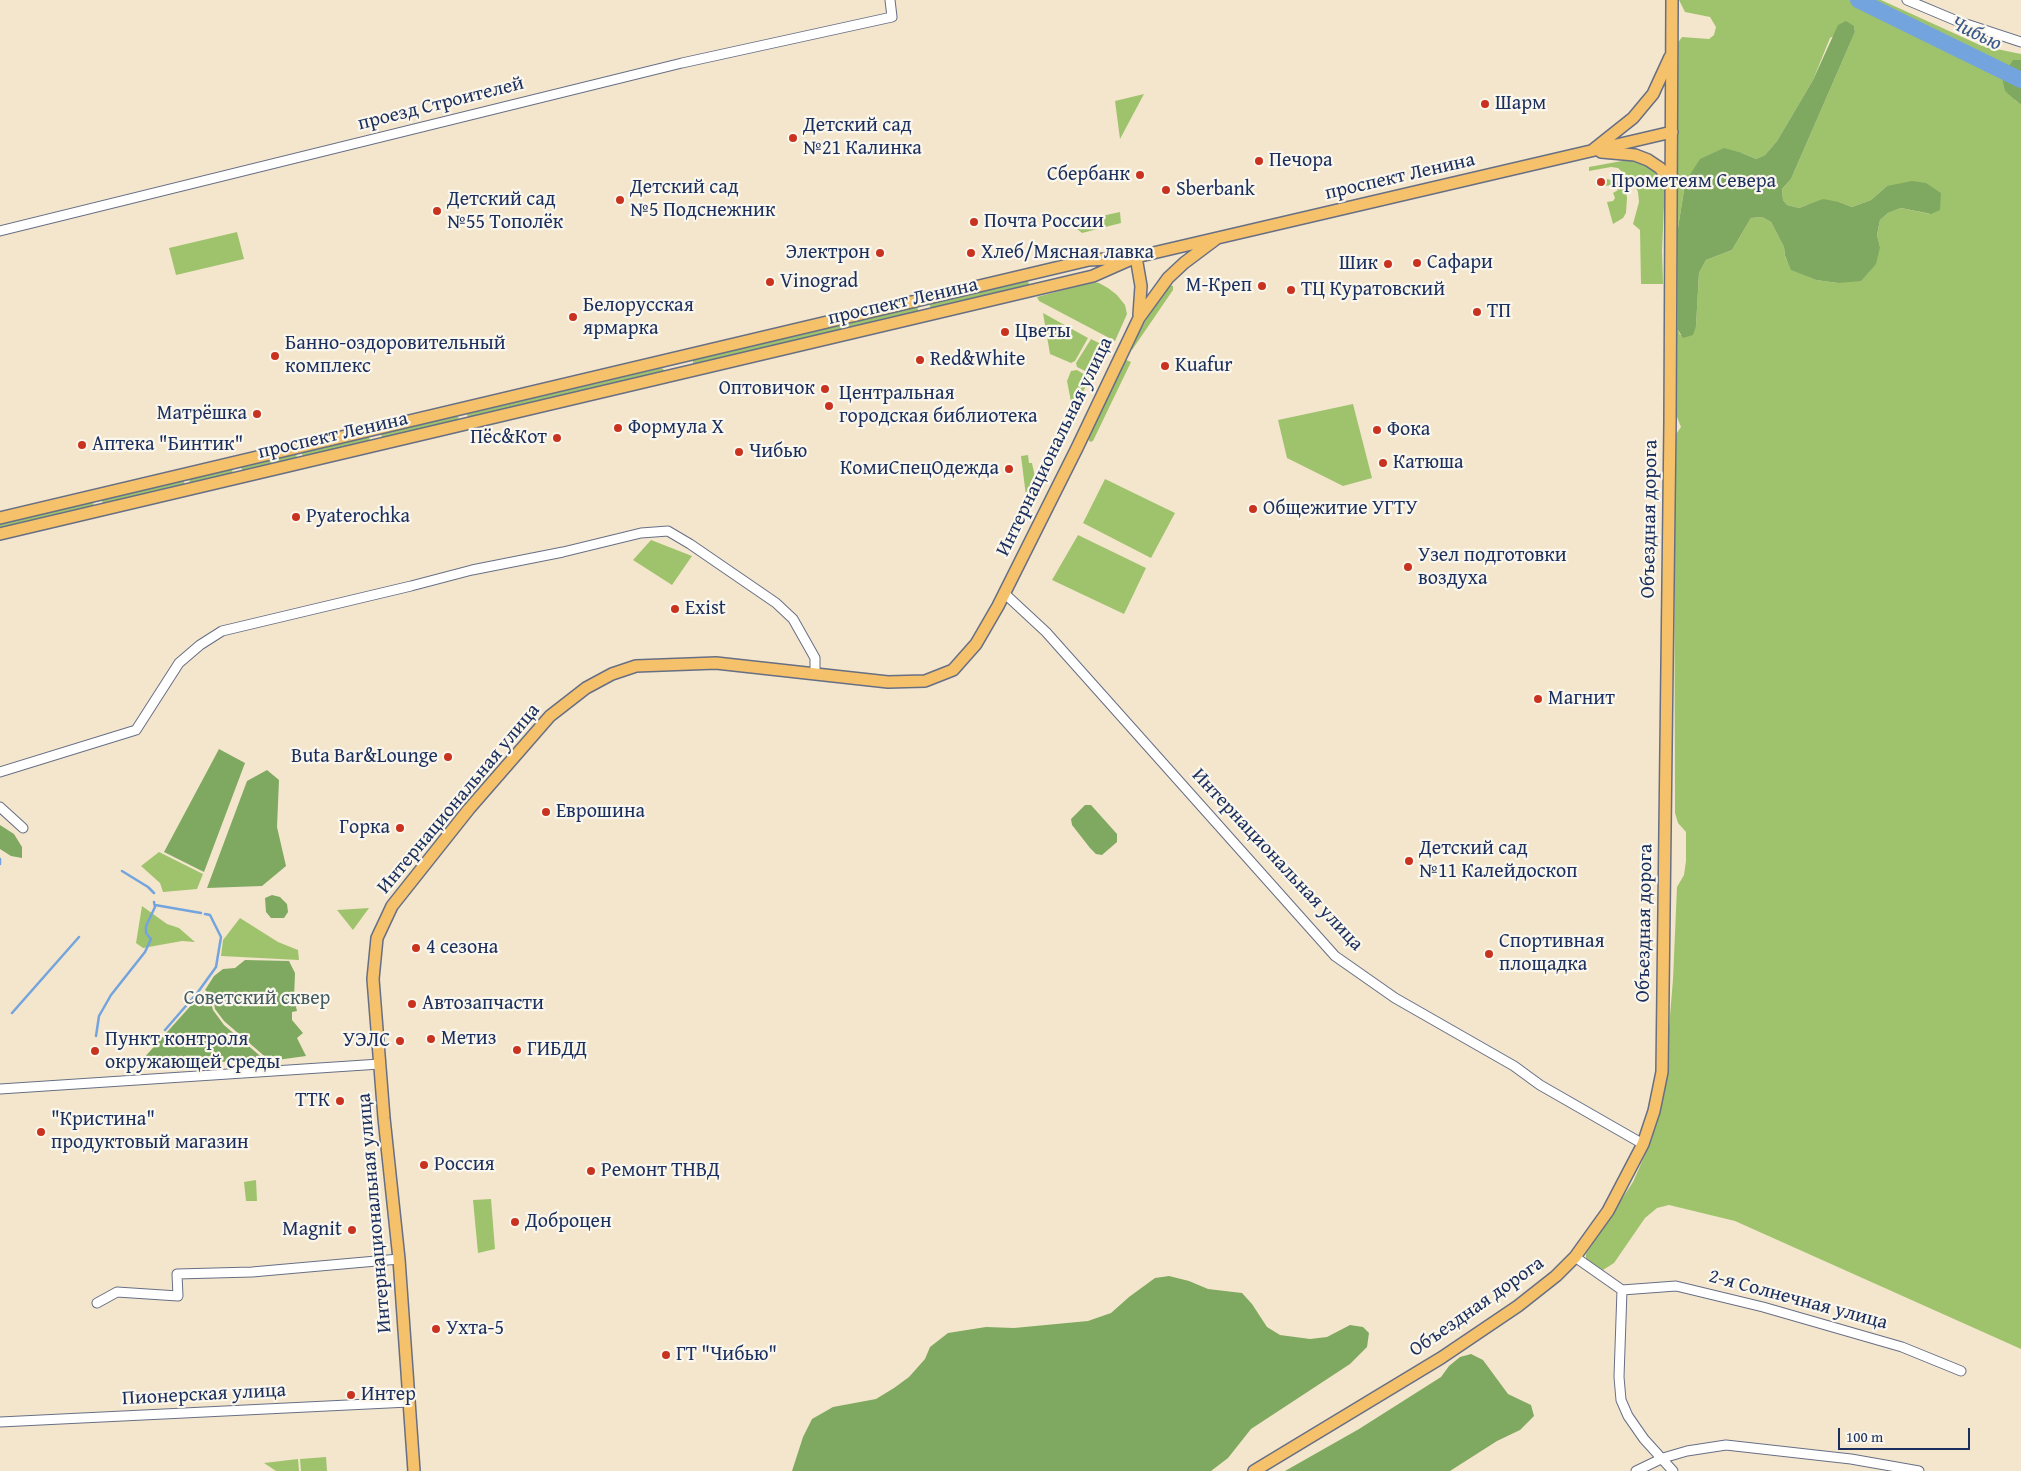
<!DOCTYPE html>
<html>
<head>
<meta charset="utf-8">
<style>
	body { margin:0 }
	#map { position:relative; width:2021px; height:1471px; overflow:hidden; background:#f4e6cd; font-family:"Gentium Book Plus",serif }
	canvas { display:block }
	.scale { position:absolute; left:1838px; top:1428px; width:132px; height:22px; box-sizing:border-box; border:2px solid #1b2f5e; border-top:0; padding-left:6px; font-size:15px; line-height:18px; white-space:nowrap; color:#1b2f5e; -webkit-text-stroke:4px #fbf7ec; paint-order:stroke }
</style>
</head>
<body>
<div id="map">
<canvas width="2021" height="1471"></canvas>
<div class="scale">100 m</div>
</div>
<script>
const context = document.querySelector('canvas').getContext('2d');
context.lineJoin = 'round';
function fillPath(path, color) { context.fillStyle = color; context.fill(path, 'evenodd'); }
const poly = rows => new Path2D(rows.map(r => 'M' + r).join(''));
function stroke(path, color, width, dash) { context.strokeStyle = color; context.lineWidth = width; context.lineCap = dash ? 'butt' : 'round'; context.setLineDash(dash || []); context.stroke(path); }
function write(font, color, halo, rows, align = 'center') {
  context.font = font + ' "Gentium Book Plus",serif'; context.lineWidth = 4.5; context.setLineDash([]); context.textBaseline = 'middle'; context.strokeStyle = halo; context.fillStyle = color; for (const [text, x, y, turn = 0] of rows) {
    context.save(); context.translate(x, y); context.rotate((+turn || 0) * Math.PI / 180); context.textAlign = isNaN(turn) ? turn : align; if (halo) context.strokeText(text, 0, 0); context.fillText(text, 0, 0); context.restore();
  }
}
fillPath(poly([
	[1679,0,1881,0,1982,46,2021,54,2021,60,2013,60,2015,100,2021,105,2021,1349,1735,1221,1669,1205,1657,1208,1645,1218,1614,1263,1603,1270,1595,1267,1586,1260,1586,1254,1633,1182,1652,1139,1666,1065,1673,979,1677,887,1684,875,1686,861,1686,832,1678,823,1675,813,1674,437,1681,427,1675,412,1677,44,1682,37,1709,39,1714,35,1716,27,1710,17,1685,12],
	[1854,26,1855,32,1791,179,1782,189,1783,200,1787,205,1799,208,1807,205,1839,202,1852,207,1871,200,1887,186,1930,214,1901,208,1888,213,1880,220,1877,235,1880,247,1838,283,1816,280,1792,270,1785,257,1784,247,1771,222,1762,217,1751,218,1732,250,1706,260,1699,273,1696,326,1680,335,1678,330,1678,228,1684,190,1742,153,1756,159,1765,155,1777,141,1813,80,1830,38],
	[1144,94,1120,139,1115,101],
	[1627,160,1654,167,1665,183,1662,251,1663,284,1641,284,1640,230,1633,224,1639,202,1638,192,1634,183,1618,168,1611,167,1589,171,1589,167],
	[1607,179,1620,183,1626,192,1627,198,1626,213,1623,218,1613,224,1607,202,1613,201,1615,198,1613,193,1618,190,1613,185,1604,186],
	[1120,212,1121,223,1082,233,1076,228,1083,220],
	[237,232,244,259,176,275,169,248],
	[1028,280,1029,285,931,309,929,303],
	[1092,282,1099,283,1108,288,1117,295,1125,305,1127,314,1115,341,1039,301,1037,297],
	[1170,285,1173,286,1173,290,1132,350,1132,345,1150,313],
	[917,306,919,312,695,365,693,363,693,359],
	[1043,313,1088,338,1075,361,1071,363,1050,354],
	[1091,339,1105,346,1091,374,1077,367,1076,363],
	[1126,360,1131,362,1093,441,1090,442,1088,438],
	[662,368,664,370,663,373,468,418,467,414],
	[1077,370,1090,378,1073,412,1067,381,1071,371],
	[1353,404,1372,478,1343,486,1287,458,1278,420],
	[458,416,459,421,382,438,381,433],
	[369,437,370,442,303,458,302,453],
	[296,453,297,458,243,472,241,467],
	[1028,455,1029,463,1032,463,1035,477,1026,496,1021,456],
	[232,469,233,474,190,484,189,478],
	[183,479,185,485,103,504,101,499],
	[1105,479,1175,513,1151,558,1083,523],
	[93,501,94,507,0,529,0,523],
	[1078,535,1146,568,1124,614,1052,580],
	[651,540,692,556,672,585,633,560],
	[159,852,203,874,197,889,163,892,160,883,141,866],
	[142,906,167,924,179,928,195,942,182,941,143,948,136,943],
	[369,908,353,930,337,910],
	[240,918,278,942,298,950,299,960,221,956,223,940],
	[256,1180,257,1201,246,1201,244,1182],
	[491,1199,495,1249,478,1253,473,1200],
	[326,1457,327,1471,301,1471,300,1459],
	[298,1459,299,1471,276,1471,264,1463]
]), '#9fc36d');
fillPath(poly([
	[1846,21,1854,26,1855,32,1791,179,1782,189,1783,200,1787,205,1799,208,1823,199,1839,202,1852,207,1871,200,1887,186,1912,181,1926,183,1941,193,1940,210,1931,214,1901,208,1888,213,1880,220,1877,235,1880,247,1876,264,1861,281,1838,283,1816,280,1791,270,1785,256,1784,247,1771,222,1762,217,1751,218,1732,250,1706,260,1699,273,1696,326,1693,335,1683,338,1678,330,1678,228,1684,190,1691,173,1700,159,1724,148,1742,153,1756,159,1765,155,1777,141,1813,80,1838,25],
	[2013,60,2021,60,2021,105,2005,91,2002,77],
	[219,749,245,763,204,872,164,852],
	[267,770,279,780,277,827,286,866,262,886,207,888,247,781],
	[1085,805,1091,805,1117,834,1117,842,1102,855,1096,854,1090,848,1072,825,1071,819],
	[0,825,14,834,22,847,22,858,11,856,0,849],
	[272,895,280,897,287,904,288,912,284,918,271,918,266,912,265,898],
	[245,960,289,961,295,973,294,999,297,1011,292,1012,292,1020,303,1033,297,1038,306,1056,270,1061,224,1021,215,1009,213,997,205,990,214,976,223,969,235,968],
	[203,992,210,999,213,1010,224,1025,265,1060,170,1064,153,1063,142,1060],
	[1169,1276,1189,1281,1208,1289,1242,1293,1252,1304,1267,1327,1280,1335,1310,1339,1327,1337,1350,1325,1363,1327,1369,1333,1367,1347,1350,1364,1251,1429,1228,1458,1211,1471,792,1471,803,1437,812,1419,833,1407,876,1399,894,1388,909,1377,925,1359,930,1347,948,1333,986,1327,1014,1328,1088,1321,1111,1313,1129,1297,1155,1278],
	[1471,1354,1483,1360,1508,1394,1531,1405,1534,1416,1520,1430,1497,1441,1450,1471,1285,1471,1359,1429,1441,1377,1449,1366,1460,1357]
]), '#7fa960');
stroke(poly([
	[0,859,0,864],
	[122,871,148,887,154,893],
	[155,905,201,913],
	[12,1013,79,937],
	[165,1030,198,992,216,967,221,937,210,915,205,914],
	[96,1036,99,1016,111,995,145,952,151,939,146,933,146,926,155,907,154,902]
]), '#73a4de', 2.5);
stroke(poly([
	[1858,0,2021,80]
]), '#73a4de', 16);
const minor = poly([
	[1907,0,1957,21,2021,42],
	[0,231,682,63,892,17,890,0],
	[1004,593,1046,632,1335,956,1395,998,1514,1066,1540,1085,1643,1144],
	[0,772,136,730,179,663,200,645,222,631,411,586,472,570,563,552,641,533,668,531,690,544,776,603,793,619,815,658,815,674],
	[0,807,23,828],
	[0,1089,380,1064],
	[1575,1257,1622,1290,1619,1377,1621,1400,1628,1416,1644,1439,1673,1471],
	[1622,1290,1676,1286,1763,1307,1902,1347,1961,1371],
	[97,1303,117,1292,178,1296,177,1274,252,1272,399,1259],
	[0,1422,409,1402],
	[1636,1471,1663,1458,1687,1451,1726,1445,1851,1459,1919,1471]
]);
const major = poly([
	[1594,149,1633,118,1653,94,1670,57],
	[1601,152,1635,155,1648,160,1660,168,1671,182],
	[1136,257,1141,286,1139,315],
	[0,518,1089,260,1127,258],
	[0,534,1093,276,1136,257,1672,132],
	[414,1471,399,1259,384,1118,373,979,377,938,392,906,469,809,550,716,586,688,612,674,636,666,716,663,888,682,925,681,953,670,976,644,998,606,1077,448,1139,318,1168,278,1184,263,1216,239],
	[1254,1471,1441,1358,1518,1306,1556,1276,1575,1257,1608,1211,1643,1144,1654,1111,1662,1072,1670,423,1672,0]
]);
stroke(minor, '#676f85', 11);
stroke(major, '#676f85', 14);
stroke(minor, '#fff', 9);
stroke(major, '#f5c16b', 11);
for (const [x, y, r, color] of [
	[1485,104,5,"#c8321e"],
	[793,138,5,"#c8321e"],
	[1259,161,5,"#c8321e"],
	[1140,175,5,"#c8321e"],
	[1601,182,5,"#c8321e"],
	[1166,190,5,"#c8321e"],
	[620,200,5,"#c8321e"],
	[437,211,5,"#c8321e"],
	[974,222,5,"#c8321e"],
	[880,253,5,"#c8321e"],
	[971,253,5,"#c8321e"],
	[1417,263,5,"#c8321e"],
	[1388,264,5,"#c8321e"],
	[770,282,5,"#c8321e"],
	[1262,286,5,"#c8321e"],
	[1291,290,5,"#c8321e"],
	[1477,312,5,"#c8321e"],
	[573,317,5,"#c8321e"],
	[1005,332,5,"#c8321e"],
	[275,356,5,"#c8321e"],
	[920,360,5,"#c8321e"],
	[1165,366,5,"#c8321e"],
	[825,389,5,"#c8321e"],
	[829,406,5,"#c8321e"],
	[257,414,5,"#c8321e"],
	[618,428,5,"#c8321e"],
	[1377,430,5,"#c8321e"],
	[557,438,5,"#c8321e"],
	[82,445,5,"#c8321e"],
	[739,452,5,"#c8321e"],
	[1383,463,5,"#c8321e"],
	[1009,469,5,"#c8321e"],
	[1253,509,5,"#c8321e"],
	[296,517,5,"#c8321e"],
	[1408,567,5,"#c8321e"],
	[675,609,5,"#c8321e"],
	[1538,699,5,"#c8321e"],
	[448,757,5,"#c8321e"],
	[546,812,5,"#c8321e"],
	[400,828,5,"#c8321e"],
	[1409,861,5,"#c8321e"],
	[416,948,5,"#c8321e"],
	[1489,954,5,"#c8321e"],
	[412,1004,5,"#c8321e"],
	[431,1039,5,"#c8321e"],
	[400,1041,5,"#c8321e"],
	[517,1050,5,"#c8321e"],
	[95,1051,5,"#c8321e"],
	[340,1101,5,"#c8321e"],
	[41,1132,5,"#c8321e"],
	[424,1165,5,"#c8321e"],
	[591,1171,5,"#c8321e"],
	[515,1222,5,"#c8321e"],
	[352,1230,5,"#c8321e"],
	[436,1329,5,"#c8321e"],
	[666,1355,5,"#c8321e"],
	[351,1395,5,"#c8321e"]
]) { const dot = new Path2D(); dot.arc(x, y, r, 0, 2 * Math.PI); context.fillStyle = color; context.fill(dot); stroke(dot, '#fbf7ec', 2); }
write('20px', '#1b2f5e', '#fbf7ec', [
	["проезд Строителей",441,104,-14],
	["проспект Ленина",1400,177,-13],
	["проспект Ленина",903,302,-13],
	["проспект Ленина",333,436,-13],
	["Интернациональная улица",1055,447,-64],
	["Объездная дорога",1650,519,-89],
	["Интернациональная улица",459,799,-50],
	["Интернациональная улица",1277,860,47],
	["Объездная дорога",1645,923,-89],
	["Интернациональная улица",375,1213,-95],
	["2-я Солнечная улица",1798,1300,15],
	["Объездная дорога",1477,1307,-35],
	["Пионерская улица",204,1395,-3]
]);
write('20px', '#1b2f5e', '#fbf7ec', [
	["Шарм",1495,104],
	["Детский сад",803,126],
	["№21 Калинка",803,149],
	["Печора",1269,161],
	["Сбербанк",1130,175,"right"],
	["Прометеям Севера",1611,182],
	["Детский сад",630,188],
	["№5 Подснежник",630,211],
	["Sberbank",1176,190],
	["Детский сад",447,200],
	["№55 Тополёк",447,223],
	["Почта России",984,222],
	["Электрон",870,253,"right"],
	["Хлеб/Мясная лавка",981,253],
	["Сафари",1427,263],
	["Шик",1378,264,"right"],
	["Vinograd",780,282],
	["М-Креп",1252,286,"right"],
	["ТЦ Куратовский",1301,290],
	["Белорусская",583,306],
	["ярмарка",583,329],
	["ТП",1487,312],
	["Цветы",1015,332],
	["Банно-оздоровительный",285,344],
	["комплекс",285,367],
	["Red&White",930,360],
	["Kuafur",1175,366],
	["Оптовичок",815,389,"right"],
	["Центральная",839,394],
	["городская библиотека",839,417],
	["Матрёшка",247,414,"right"],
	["Формула X",628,428],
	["Фока",1387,430],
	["Пёс&Кот",547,438,"right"],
	["Аптека \"Бинтик\"",92,445],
	["Чибью",749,452],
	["Катюша",1393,463],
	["КомиСпецОдежда",999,469,"right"],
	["Общежитие УГТУ",1263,509],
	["Pyaterochka",306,517],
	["Узел подготовки",1418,556],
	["воздуха",1418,579],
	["Exist",685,609],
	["Магнит",1548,699],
	["Buta Bar&Lounge",438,757,"right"],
	["Еврошина",556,812],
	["Горка",390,828,"right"],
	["Детский сад",1419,849],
	["№11 Калейдоскоп",1419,872],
	["Спортивная",1499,942],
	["площадка",1499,965],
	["4 сезона",426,948],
	["Автозапчасти",422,1004],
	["Метиз",441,1039],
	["Пункт контроля",105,1040],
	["окружающей среды",105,1063],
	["УЭЛС",390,1041,"right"],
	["ГИБДД",527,1050],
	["ТТК",330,1101,"right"],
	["\"Кристина\"",51,1120],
	["продуктовый магазин",51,1143],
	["Россия",434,1165],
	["Ремонт ТНВД",601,1171],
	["Доброцен",525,1222],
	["Magnit",342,1230,"right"],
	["Ухта-5",446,1329],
	["ГТ \"Чибью\"",676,1355],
	["Интер",361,1395]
], 'left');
write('20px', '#435b62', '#fbf7ec', [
	["Советский сквер",257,999]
]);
write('italic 21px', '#3a588b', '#fbf7ec', [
	["Чибью",1976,34,26]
]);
</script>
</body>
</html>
